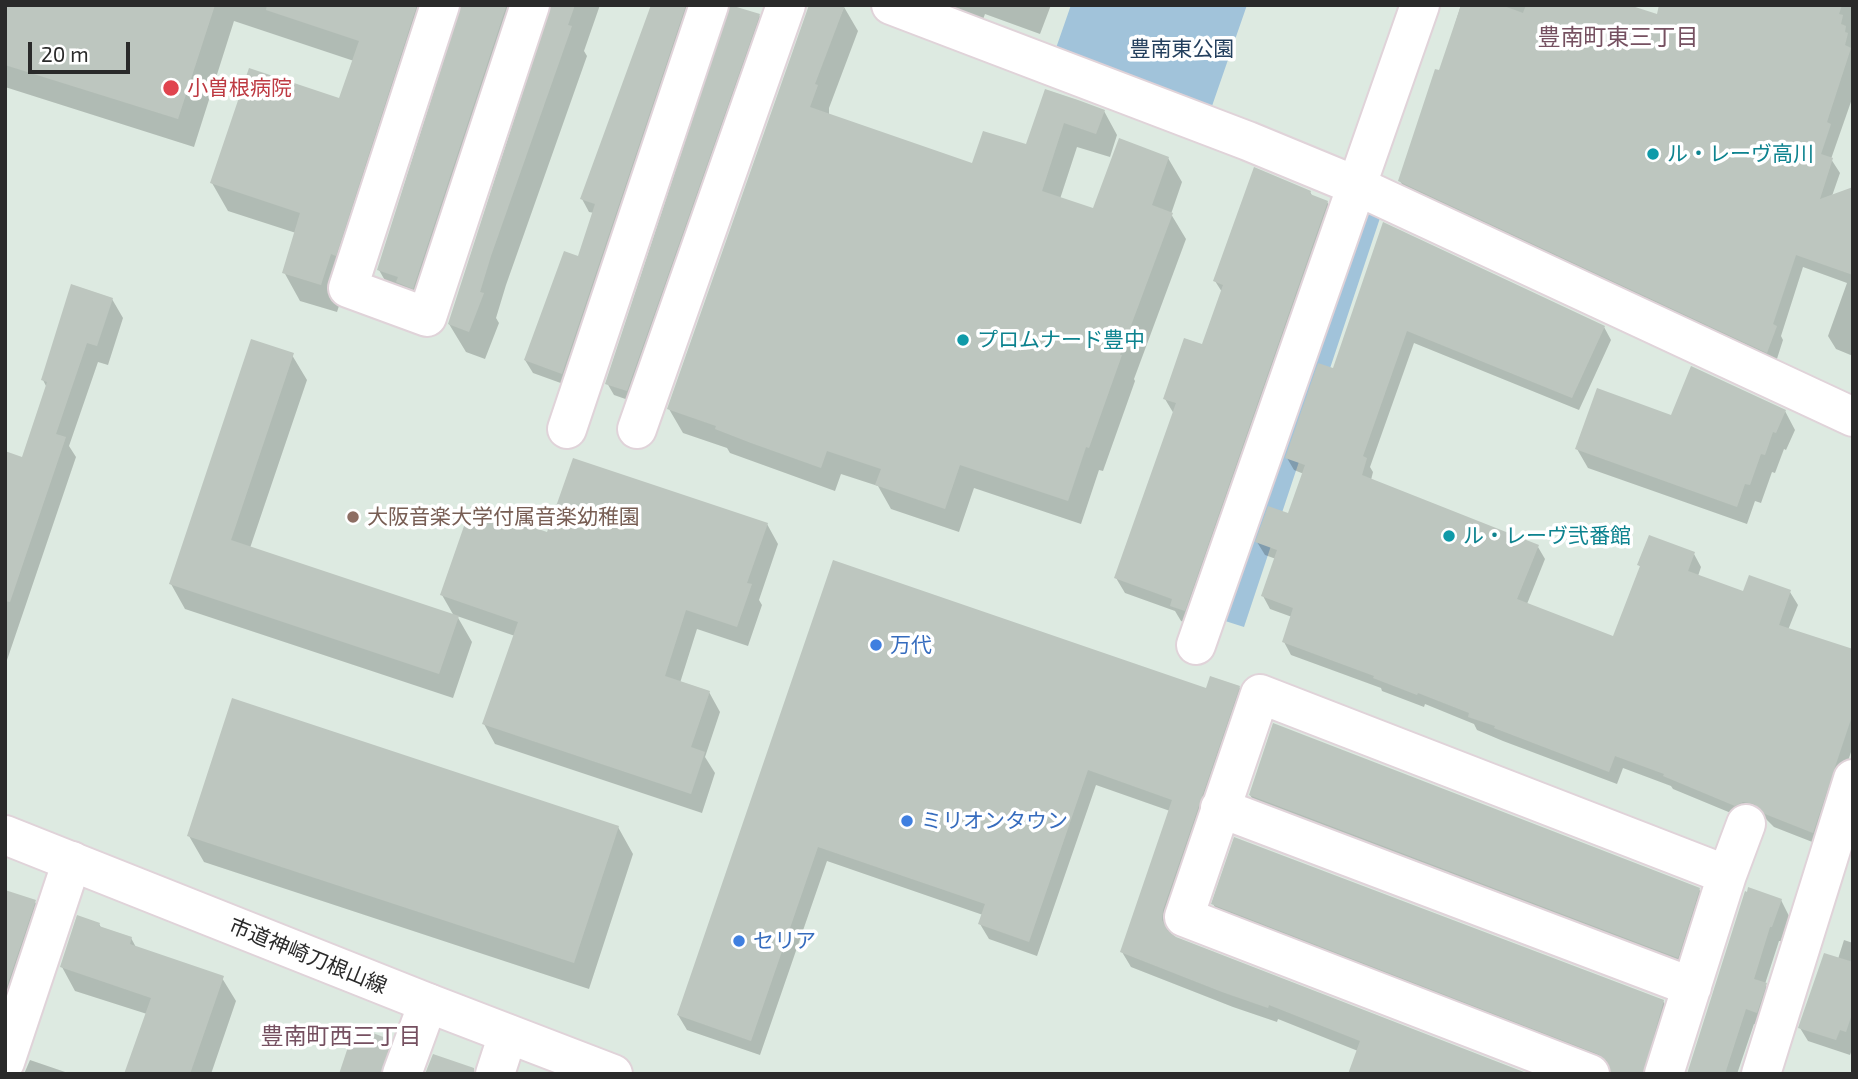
<!DOCTYPE html>
<html>
<head>
<meta charset="utf-8">
<style>
	body { margin:0 }
	#map { position:relative; width:1858px; height:1079px; overflow:hidden; background:#ddeae1; font-family:"Exo 2",sans-serif }
	canvas { display:block }
	.frame { position:absolute; inset:0; border:7px solid #2a2a2a; pointer-events:none }
	.scale { position:absolute; left:28px; top:42px; width:102px; height:32px; box-sizing:border-box; border:4px solid #2a2a2a; border-top:0; padding-left:9px; font-size:21px; line-height:24px; white-space:nowrap; color:#2a2a2a; -webkit-text-stroke:5px #fff; paint-order:stroke }
</style>
</head>
<body>
<div id="map">
<canvas width="1858" height="1079"></canvas>
<div class="frame"></div>
<div class="scale">20 m</div>
</div>
<script>
const context = document.querySelector('canvas').getContext('2d');
context.lineJoin = 'round';
function fillPath(path, color) { context.fillStyle = color; context.fill(path, 'evenodd'); }
const poly = rows => new Path2D(rows.map(r => 'M' + r).join(''));
function stroke(path, color, width, dash) { context.strokeStyle = color; context.lineWidth = width; context.lineCap = dash ? 'butt' : 'round'; context.setLineDash(dash || []); context.stroke(path); }
function write(font, color, halo, rows, align = 'center') {
  context.font = font + ' "Exo 2","Noto Sans JP",sans-serif'; context.lineWidth = 7; context.setLineDash([]); context.textBaseline = 'middle'; context.strokeStyle = halo; context.fillStyle = color; for (const [text, x, y, turn = 0] of rows) {
    context.save(); context.translate(x, y); context.rotate((+turn || 0) * Math.PI / 180); context.textAlign = isNaN(turn) ? turn : align; if (halo) context.strokeText(text, 0, 0); context.fillText(text, 0, 0); context.restore();
  }
}
fillPath(poly([
	[1071,5,1247,5,1212,106,1055,51],
	[1364,209,1381,215,1244,627,1219,619]
]), '#a1c3da');
fillPath(poly([
	[5,5,600,5,584,51,587,56,506,285,496,318,499,323,485,359,466,352,449,324,553,12,543,11,429,316,395,298,379,270,463,12,453,11,347,281,337,312,300,301,284,272,296,233,228,211,212,183,340,101,354,61,234,21,194,147,5,87],
	[652,5,694,5,569,386,533,373,525,360,579,258,594,213,589,212,582,199],
	[948,5,1051,5,1040,34,985,14,981,25,953,14],
	[1461,5,1623,5,1658,16,1661,5,1853,5,1853,96,1831,159,1840,173,1832,196,1853,189,1853,356,1836,349,1828,336,1847,283,1803,267,1781,336,1783,340,1775,365,1408,194,1400,181,1440,72],
	[844,7,858,31,829,108,829,115,974,166,1027,146,1046,91,1104,111,1117,135,1110,157,1077,147,1060,199,1094,210,1168,158,1182,182,1171,214,1186,239,1134,379,1135,381,1103,471,1099,470,1081,524,974,488,959,532,891,509,878,486,841,474,835,491,730,453,727,448,683,433,669,409],
	[759,15,765,27,634,402,614,395,607,383],
	[1310,192,1313,197,1327,202,1336,217,1193,626,1181,621,1175,611,1125,593,1116,578,1174,414,1165,399,1203,347,1222,292,1215,281],
	[1384,224,1604,327,1611,340,1579,410,1414,343,1370,467,1373,472,1371,480,1538,547,1545,559,1527,604,1614,638,1641,568,1639,565,1694,554,1701,567,1698,576,1744,593,1790,592,1798,605,1788,630,1853,651,1853,746,1820,845,1774,827,1763,816,1751,815,1743,818,1673,789,1671,786,1623,768,1617,784,1503,741,1477,730,1474,724,1425,704,1424,707,1382,691,1381,688,1291,655,1284,642,1292,617,1270,609,1263,596,1276,559,1265,555,1257,542,1289,516,1304,474,1294,470,1287,458,1334,370],
	[112,299,123,318,108,365,98,362,69,446,76,457,5,666,5,453,23,460,47,388,43,380],
	[292,355,307,380,250,548,454,616,442,595,548,534,767,524,778,544,759,600,762,605,748,646,697,629,680,683,709,692,720,712,705,757,715,773,702,813,495,744,484,724,515,636,457,616,472,642,453,698,185,609,171,584],
	[1785,411,1795,430,1786,450,1784,449,1775,473,1772,472,1761,503,1755,501,1747,524,1588,468,1577,449,1672,417],
	[835,562,1207,690,1239,687,1248,702,1171,926,1171,936,1524,1074,1358,1051,1278,1019,1277,1022,1233,1007,1131,967,1122,952,1170,811,1096,785,1037,956,989,939,980,924,983,915,827,861,760,1055,687,1030,678,1015],
	[1250,795,1699,889,1703,897,1682,965,1255,803],
	[618,827,633,854,589,989,204,862,189,836],
	[5,892,35,902,48,925,5,1054],
	[1781,900,1789,916,1781,941,1779,941,1765,984,1774,999,1765,1027,1754,1024,1737,1074,1689,1074],
	[1213,904,1663,1001,1672,1017,1654,1074,1613,1074,1608,1069,1222,919],
	[99,924,102,929,131,938,137,949,222,978,236,1001,211,1074,126,1074,147,1014,75,991,62,967],
	[1844,940,1853,943,1853,1047,1850,1055,1808,1041,1800,1028,1838,959],
	[390,1041,398,1054,391,1074,340,1074],
	[30,1060,71,1074,24,1074]
]), '#0003');
fillPath(poly([
	[5,5,215,5,178,119,5,65],
	[267,5,417,5,336,256,331,254,321,285,282,273,300,213,210,183,249,68,339,98,359,41,266,10],
	[461,5,500,5,506,7,413,289,396,282,398,277,377,270],
	[551,5,575,5,568,25,572,26,491,256,480,292,484,293,469,332,448,324],
	[651,5,686,5,562,374,524,360,564,251,578,256,595,204,580,199],
	[730,5,760,14,627,391,605,384],
	[809,5,845,5,815,84,818,85,810,107,972,163,983,131,1026,144,1045,89,1078,100,1105,110,1096,134,1064,123,1042,191,1093,208,1119,138,1169,157,1152,205,1173,213,1120,355,1122,355,1089,448,1086,447,1068,501,960,465,945,509,875,485,881,469,827,451,821,468,751,443,715,429,716,426,667,409],
	[1461,5,1501,5,1523,13,1526,5,1629,5,1657,14,1659,5,1842,5,1839,14,1843,15,1841,24,1846,26,1845,32,1848,33,1845,45,1851,48,1827,122,1831,124,1821,154,1833,158,1820,199,1853,187,1853,275,1796,255,1773,324,1777,326,1767,353,1398,181,1435,69,1439,70],
	[1254,167,1311,191,1310,194,1328,201,1185,611,1170,606,1172,599,1114,578,1176,403,1163,399,1184,338,1202,344,1223,285,1213,281],
	[1383,222,1605,326,1572,398,1407,331,1363,456,1367,458,1362,475,1539,545,1517,599,1613,636,1640,566,1637,565,1649,535,1695,552,1688,571,1743,591,1749,575,1791,590,1779,625,1853,649,1853,713,1813,833,1765,814,1754,804,1743,802,1735,806,1663,776,1664,774,1615,756,1609,772,1494,728,1495,726,1468,717,1469,713,1418,693,1417,695,1373,678,1374,676,1282,642,1293,608,1261,596,1277,550,1255,542,1268,506,1288,513,1305,465,1285,458,1318,363,1333,368],
	[71,284,113,298,97,346,87,343,56,434,66,437,10,602,5,601,5,451,22,457,47,382,41,380],
	[251,339,294,353,231,540,459,616,439,674,169,584],
	[1691,366,1786,410,1776,433,1773,432,1765,455,1761,454,1750,485,1745,484,1737,507,1575,449,1597,388,1671,415],
	[573,458,768,523,747,583,752,584,737,627,686,610,665,676,710,691,691,747,705,752,691,794,482,724,518,622,440,595,471,506,547,532],
	[833,560,1206,688,1210,676,1240,686,1163,910,1162,920,1167,930,1176,937,1529,1074,1348,1074,1360,1041,1269,1005,1268,1008,1222,992,1120,952,1172,800,1088,770,1029,942,978,924,985,904,818,847,751,1041,677,1015],
	[232,698,619,826,574,963,187,836],
	[1273,723,1700,888,1678,958,1249,795],
	[1234,837,1664,1000,1643,1074,1611,1074,1607,1061,1598,1054,1211,904],
	[1748,887,1782,899,1772,927,1770,927,1754,979,1767,983,1757,1013,1746,1009,1725,1074,1687,1074,1745,891,1747,892],
	[5,890,36,900,5,992],
	[77,915,100,923,99,926,132,937,130,944,224,976,190,1074,124,1074,151,998,60,967],
	[1824,953,1853,962,1853,1011,1846,1032,1840,1030,1836,1040,1798,1028],
	[355,1026,391,1040,381,1074,339,1074],
	[433,1054,474,1068,474,1074,425,1074]
]), '#bdc6bf');
const minor = poly([
	[440,5,348,288,427,317,530,5],
	[891,5,1248,141,1357,186,1853,417],
	[567,429,709,5],
	[637,429,786,5],
	[1196,645,1420,5],
	[1220,808,1692,987],
	[5,1062,72,861],
	[402,1074,428,1003],
	[495,1074,508,1034],
	[1590,1074,1184,917,1260,694,1727,875],
	[1664,1074,1727,875,1746,824],
	[1761,1074,1853,779]
]);
const tertiary = poly([
	[5,835,428,1003,613,1074]
]);
stroke(minor, '#e0d3d9', 42);
stroke(tertiary, '#e0d3d9', 42);
stroke(minor, '#fff', 38);
stroke(tertiary, '#fff', 38);
for (const [x, y, r, color] of [
	[171,88,9,"#e0444e"],
	[1653,154,7,"#0f9aa8"],
	[963,340,7,"#0f9aa8"],
	[353,517,7,"#8d6e63"],
	[1449,536,7,"#0f9aa8"],
	[876,645,7,"#3f7fe0"],
	[907,821,7,"#3f7fe0"],
	[739,941,7,"#3f7fe0"]
]) { const dot = new Path2D(); dot.arc(x, y, r, 0, 2 * Math.PI); context.fillStyle = color; context.fill(dot); stroke(dot, '#fff', 2.5); }
write('21px', '#233f5d', '#fff', [
	["豊南東公園",1182,49]
]);
write('21px', '#be3a42', '#fff', [
	["小曽根病院",187,88]
], 'left');
write('21px', '#0d838f', '#fff', [
	["ル・レーヴ高川",1667,154],
	["プロムナード豊中",977,340],
	["ル・レーヴ弐番館",1463,536]
], 'left');
write('21px', '#785e54', '#fff', [
	["大阪音楽大学付属音楽幼稚園",367,517]
], 'left');
write('21px', '#366cbe', '#fff', [
	["万代",890,645],
	["ミリオンタウン",921,821],
	["セリア",753,941]
], 'left');
write('21px', '#2a2a2a', '#fff', [
	["市道神崎刀根山線",308,956,22]
]);
write('23px', '#755060', '#fff', [
	["豊南町東三丁目",1618,37],
	["豊南町西三丁目",341,1036]
]);
</script>
</body>
</html>
